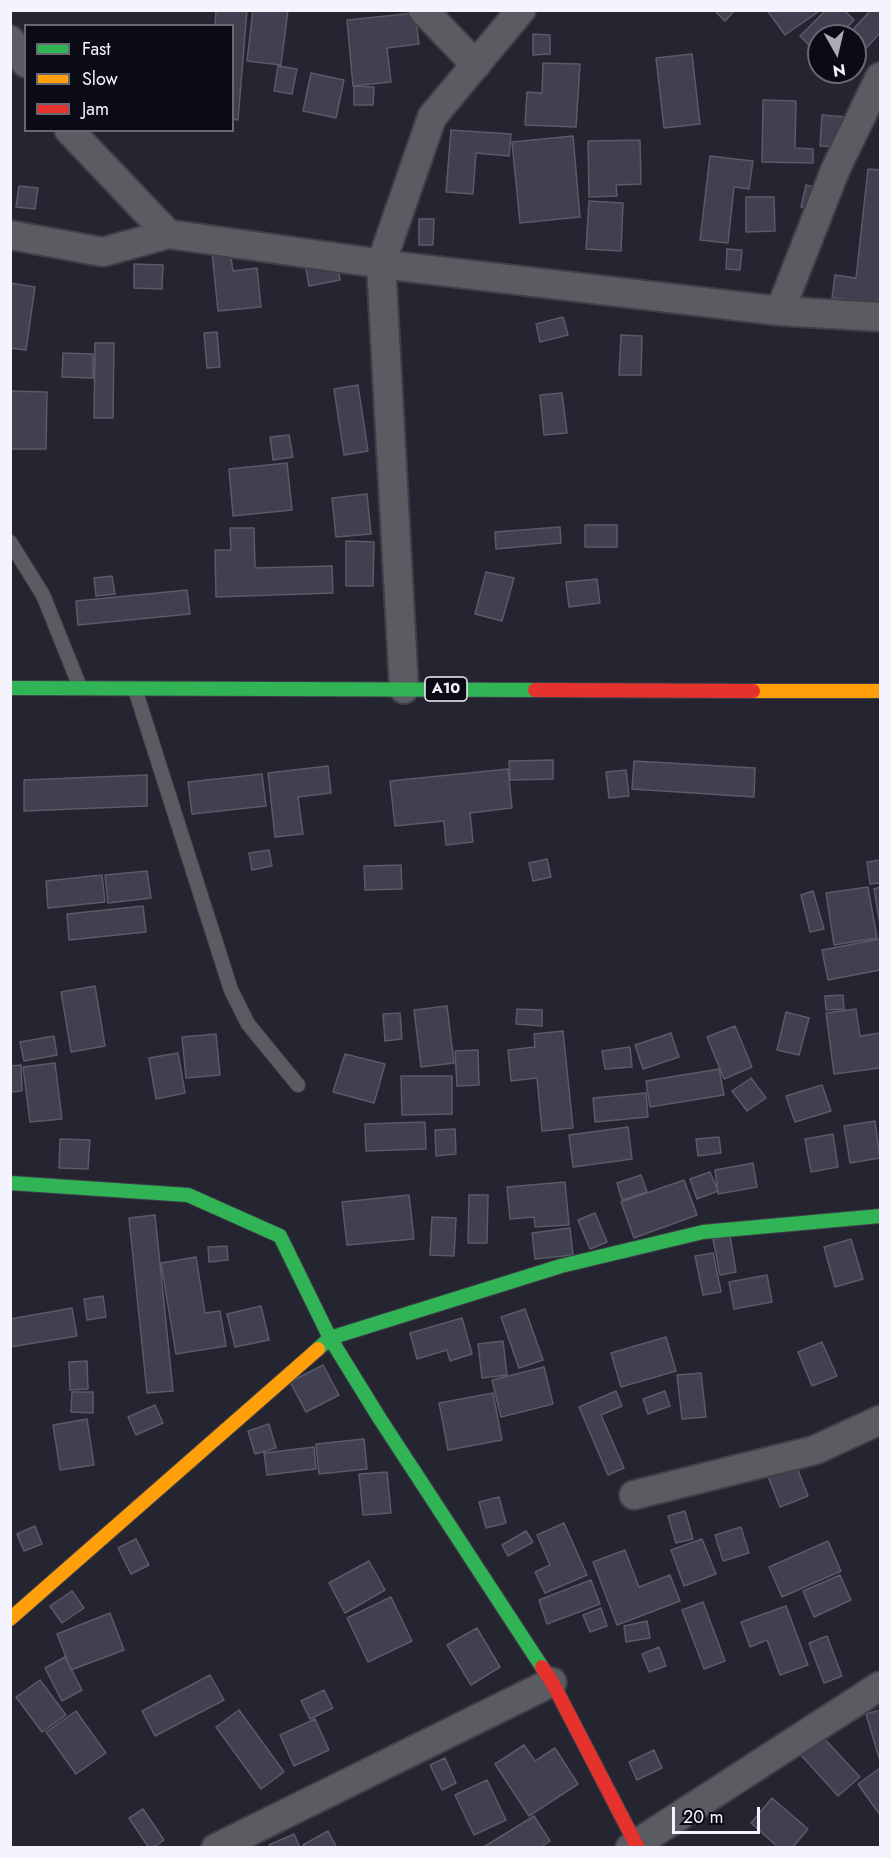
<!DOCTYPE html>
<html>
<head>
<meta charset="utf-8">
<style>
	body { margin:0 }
	#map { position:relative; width:891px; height:1858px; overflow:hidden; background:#252531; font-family:Jost,sans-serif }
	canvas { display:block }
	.frame { position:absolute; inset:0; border:12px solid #f3f4fd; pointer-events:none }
	.legend { position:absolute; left:24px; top:24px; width:210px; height:108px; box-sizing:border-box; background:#0a0b15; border:2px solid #676872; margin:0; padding:8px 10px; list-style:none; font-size:18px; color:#f3f4fd }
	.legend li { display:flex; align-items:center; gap:12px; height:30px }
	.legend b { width:30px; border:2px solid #676872 }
	.north { position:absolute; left:807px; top:24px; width:60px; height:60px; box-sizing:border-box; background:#0a0b15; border:2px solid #676872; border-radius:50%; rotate:172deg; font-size:16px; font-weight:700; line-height:24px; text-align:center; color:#f3f4fd }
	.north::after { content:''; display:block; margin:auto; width:21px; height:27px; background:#abacb6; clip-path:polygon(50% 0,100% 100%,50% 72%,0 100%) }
	.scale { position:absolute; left:672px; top:1807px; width:88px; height:27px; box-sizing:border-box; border:3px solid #f3f4fd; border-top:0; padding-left:8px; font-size:18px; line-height:21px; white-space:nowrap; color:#f3f4fd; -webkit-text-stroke:4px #0a0b15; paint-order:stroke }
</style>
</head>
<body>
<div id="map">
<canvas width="891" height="1858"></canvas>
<div class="frame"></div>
<ul class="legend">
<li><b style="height:8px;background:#30b455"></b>Fast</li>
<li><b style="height:8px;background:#ff9f0a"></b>Slow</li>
<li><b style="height:8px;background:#e5322d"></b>Jam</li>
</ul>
<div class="north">N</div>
<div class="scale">20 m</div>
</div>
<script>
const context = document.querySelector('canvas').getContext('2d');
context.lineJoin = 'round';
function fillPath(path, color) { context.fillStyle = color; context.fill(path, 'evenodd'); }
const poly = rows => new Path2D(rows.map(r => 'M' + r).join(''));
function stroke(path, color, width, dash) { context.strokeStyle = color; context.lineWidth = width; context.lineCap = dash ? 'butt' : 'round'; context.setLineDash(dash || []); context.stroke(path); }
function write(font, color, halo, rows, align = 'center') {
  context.font = font + ' Jost,sans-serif'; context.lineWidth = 5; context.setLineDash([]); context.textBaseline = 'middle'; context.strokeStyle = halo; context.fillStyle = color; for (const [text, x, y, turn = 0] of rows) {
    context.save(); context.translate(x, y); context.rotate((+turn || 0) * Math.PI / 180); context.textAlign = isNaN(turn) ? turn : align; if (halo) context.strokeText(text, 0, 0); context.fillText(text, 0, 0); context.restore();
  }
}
const building = poly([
	[216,10,247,10,238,120,232,119,232,26,215,26,216,10],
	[253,10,288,10,281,65,247,61,253,10],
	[714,10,735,10,725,21,714,10],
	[767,10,821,10,785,35,767,10],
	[826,10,844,10,854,20,839,36,819,36,819,55,800,36,826,10],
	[871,10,880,10,880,33,855,60,855,36,847,36,871,10],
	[415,13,419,44,387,48,391,82,353,86,347,20,415,13],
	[533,34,550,35,550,54,533,55,533,34],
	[692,54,700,124,664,128,656,58,692,54],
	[543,63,580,64,576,127,525,125,527,92,542,93,543,63],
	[278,66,297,69,292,94,274,91,278,66],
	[311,73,344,80,336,118,303,111,311,73],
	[354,86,374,87,373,105,354,105,354,86],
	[763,100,796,101,795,148,813,149,813,163,762,162,763,100],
	[822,115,846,117,844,147,820,146,822,115],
	[451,130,511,134,509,156,476,153,473,194,446,192,451,130],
	[573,136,580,217,520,223,512,142,573,136],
	[640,140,641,184,616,185,617,196,589,197,588,141,640,140],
	[710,156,753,161,749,189,734,187,728,243,700,240,710,156],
	[868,169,880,170,880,303,832,298,835,275,856,278,868,169],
	[806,185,831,191,826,212,801,207,806,185],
	[19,186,38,188,35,209,16,207,19,186],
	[746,197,774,197,775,231,746,232,746,197],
	[589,201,623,203,621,251,586,249,589,201],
	[419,219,434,219,433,245,419,245,419,219],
	[727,249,742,250,740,270,726,269,727,249],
	[230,251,233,271,257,268,261,307,218,311,212,252,230,251],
	[336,258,340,280,309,286,305,264,336,258],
	[134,264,163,265,162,289,134,288,134,264],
	[10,283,35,287,26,350,10,348,10,283],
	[563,317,568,335,540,342,536,324,563,317],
	[217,332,220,367,207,368,204,333,217,332],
	[621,335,642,336,641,375,619,375,621,335],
	[95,343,114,343,113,418,94,418,95,343],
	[63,353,93,354,93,378,62,377,63,353],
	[358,385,368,451,344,455,334,389,358,385],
	[10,391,47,392,46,449,10,449,10,391],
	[562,393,567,433,544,435,540,395,562,393],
	[289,435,293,457,273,460,270,437,289,435],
	[287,463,292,510,233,516,229,469,287,463],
	[367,494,371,534,336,537,332,498,367,494],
	[585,525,617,525,617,547,585,547,585,525],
	[560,527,561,543,496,549,495,532,560,527],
	[230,528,254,528,255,568,332,566,333,593,216,597,215,550,231,550,230,528],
	[346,541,374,542,373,586,346,586,346,541],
	[486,572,514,578,502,621,475,614,486,572],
	[112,576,115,594,96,596,94,578,112,576],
	[597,579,600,603,569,607,566,582,597,579],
	[187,590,190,614,78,625,76,601,187,590],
	[553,760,553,779,510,780,509,761,553,760],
	[634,761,755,768,754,797,632,789,634,761],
	[328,766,331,793,298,797,303,834,275,837,268,773,328,766],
	[508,769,512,808,470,813,473,842,446,845,444,821,395,826,390,781,508,769],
	[626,770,629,796,609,798,606,772,626,770],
	[262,774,266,806,192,814,188,782,262,774],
	[147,775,147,806,24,811,24,780,147,775],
	[269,850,272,866,252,870,249,853,269,850],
	[547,859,551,877,533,881,529,863,547,859],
	[880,860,880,883,870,884,867,862,880,860],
	[401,865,402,889,365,890,364,866,401,865],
	[147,871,151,898,108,903,105,875,147,871],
	[102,875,105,902,48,908,46,881,102,875],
	[868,887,877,938,834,945,826,893,868,887],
	[880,887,880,925,874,889,880,887],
	[813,891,824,929,810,932,801,895,813,891],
	[143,906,146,932,69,940,67,914,143,906],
	[880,939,880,970,828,980,822,950,880,939],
	[95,986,105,1046,71,1052,61,992,95,986],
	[843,995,844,1009,826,1010,825,996,843,995],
	[447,1006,454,1063,421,1067,414,1010,447,1006],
	[517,1009,542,1010,542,1026,516,1024,517,1009],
	[856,1009,860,1036,880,1033,880,1068,834,1074,826,1013,856,1009],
	[786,1012,809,1018,799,1055,777,1050,786,1012],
	[400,1013,402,1039,385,1041,383,1014,400,1013],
	[735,1026,752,1067,724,1079,707,1037,735,1026],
	[563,1031,573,1128,542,1131,537,1078,511,1081,508,1050,535,1047,534,1034,563,1031],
	[671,1033,679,1057,643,1069,635,1045,671,1033],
	[216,1034,220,1075,186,1078,182,1037,216,1034],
	[54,1036,57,1055,24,1061,20,1042,54,1036],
	[630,1047,632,1067,605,1069,602,1051,630,1047],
	[478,1050,479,1085,457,1086,455,1051,478,1050],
	[178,1053,185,1093,156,1099,149,1058,178,1053],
	[345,1054,385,1064,374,1103,333,1092,345,1054],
	[55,1063,62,1119,30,1122,23,1067,55,1063],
	[21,1065,22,1091,10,1092,10,1066,21,1065],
	[719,1069,724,1095,650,1107,646,1081,719,1069],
	[401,1076,452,1076,452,1114,402,1115,401,1076],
	[751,1078,766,1098,747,1111,732,1091,751,1078],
	[822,1085,831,1111,795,1122,786,1096,822,1085],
	[646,1093,648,1117,595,1122,593,1098,646,1093],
	[875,1121,880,1158,850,1163,844,1126,875,1121],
	[425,1122,426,1149,366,1151,365,1124,425,1122],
	[628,1127,632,1159,573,1167,569,1135,628,1127],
	[455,1129,456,1154,436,1156,435,1130,455,1129],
	[833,1134,838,1167,811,1172,805,1139,833,1134],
	[719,1137,721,1153,698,1156,696,1139,719,1137],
	[60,1139,90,1140,88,1169,59,1168,60,1139],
	[753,1163,757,1187,718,1194,715,1170,753,1163],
	[710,1172,718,1191,697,1199,690,1179,710,1172],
	[641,1175,647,1192,622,1200,617,1183,641,1175],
	[684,1180,697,1215,634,1238,621,1202,684,1180],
	[565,1182,569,1225,535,1227,534,1217,510,1219,507,1187,565,1182],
	[409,1195,414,1239,347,1245,342,1202,409,1195],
	[469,1195,488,1195,487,1243,468,1243,469,1195],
	[595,1213,607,1242,590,1249,578,1220,595,1213],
	[155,1215,173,1391,147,1393,129,1218,155,1215],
	[432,1217,456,1218,454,1256,430,1255,432,1217],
	[570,1228,573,1255,535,1259,532,1233,570,1228],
	[730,1236,736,1272,720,1275,713,1239,730,1236],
	[851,1239,863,1279,835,1287,824,1247,851,1239],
	[227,1246,228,1260,209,1262,208,1247,227,1246],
	[713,1253,721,1292,703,1295,695,1256,713,1253],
	[196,1257,205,1313,220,1311,226,1346,176,1354,161,1263,196,1257],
	[767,1275,772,1302,734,1309,729,1282,767,1275],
	[103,1296,106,1317,87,1320,84,1299,103,1296],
	[261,1306,269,1340,235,1347,227,1314,261,1306],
	[72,1308,77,1336,10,1347,10,1319,72,1308],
	[525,1309,543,1360,519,1368,501,1317,525,1309],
	[462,1318,472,1354,450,1361,447,1350,417,1359,410,1333,462,1318],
	[666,1337,676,1371,621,1387,611,1353,666,1337],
	[503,1341,507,1375,482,1378,478,1344,503,1341],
	[822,1342,837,1376,812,1386,798,1352,822,1342],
	[87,1361,88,1389,70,1390,69,1362,87,1361],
	[323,1365,339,1395,306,1412,290,1382,323,1365],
	[544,1367,553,1404,501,1417,492,1380,544,1367],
	[701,1373,706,1417,682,1419,677,1375,701,1373],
	[616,1391,622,1406,601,1415,624,1468,608,1475,579,1407,616,1391],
	[665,1391,670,1406,648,1414,643,1399,665,1391],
	[72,1392,93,1392,93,1413,71,1412,72,1392],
	[493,1393,502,1440,448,1450,439,1403,493,1393],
	[155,1405,163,1423,136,1435,128,1417,155,1405],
	[87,1419,94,1465,60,1470,53,1425,87,1419],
	[269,1424,276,1448,255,1454,248,1431,269,1424],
	[364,1439,367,1469,319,1474,316,1444,364,1439],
	[314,1447,316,1469,267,1475,264,1453,314,1447],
	[794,1460,808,1496,780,1507,766,1471,794,1460],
	[387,1472,391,1513,363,1515,359,1474,387,1472],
	[499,1497,506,1523,486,1528,479,1502,499,1497],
	[685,1511,693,1539,676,1543,668,1516,685,1511],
	[564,1523,587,1575,545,1593,535,1572,550,1565,537,1535,564,1523],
	[35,1526,42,1544,24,1551,17,1534,35,1526],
	[741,1527,749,1553,723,1561,715,1535,741,1527],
	[526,1531,533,1542,508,1556,502,1545,526,1531],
	[136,1539,149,1565,131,1574,118,1548,136,1539],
	[702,1539,716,1574,684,1586,671,1550,702,1539],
	[828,1541,841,1571,782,1597,769,1567,828,1541],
	[625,1550,639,1587,670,1575,680,1601,617,1625,593,1562,625,1550],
	[369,1561,385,1590,345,1613,329,1583,369,1561],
	[840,1575,851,1600,814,1617,803,1591,840,1575],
	[591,1580,600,1604,547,1624,539,1600,591,1580],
	[72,1591,84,1608,62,1623,50,1606,72,1591],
	[391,1597,412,1641,368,1662,347,1618,391,1597],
	[703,1602,725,1661,704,1669,682,1610,703,1602],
	[786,1606,808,1665,780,1675,767,1640,750,1647,741,1622,786,1606],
	[601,1608,607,1626,590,1632,583,1615,601,1608],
	[110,1613,124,1650,71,1670,57,1634,110,1613],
	[647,1621,650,1638,626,1642,624,1626,647,1621],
	[477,1628,500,1667,471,1685,447,1645,477,1628],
	[827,1636,842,1676,824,1683,809,1643,827,1636],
	[659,1647,666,1666,649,1672,642,1654,659,1647],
	[65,1657,82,1690,62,1701,45,1668,65,1657],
	[210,1675,224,1700,155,1736,142,1711,210,1675],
	[40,1680,66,1715,42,1732,16,1697,40,1680],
	[324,1690,333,1708,310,1719,301,1701,324,1690],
	[239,1710,284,1772,261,1789,216,1727,239,1710],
	[880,1710,880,1761,866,1714,880,1710],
	[76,1711,106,1753,76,1774,46,1732,76,1711],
	[315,1719,329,1750,294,1766,280,1735,315,1719],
	[821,1735,860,1777,838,1796,800,1754,821,1735],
	[524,1745,535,1761,555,1748,578,1784,529,1816,495,1764,524,1745],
	[654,1750,662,1768,637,1780,629,1762,654,1750],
	[445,1758,456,1783,442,1790,430,1765,445,1758],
	[880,1768,880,1815,858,1784,880,1768],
	[487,1780,506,1820,474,1835,455,1795,487,1780],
	[772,1798,808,1829,792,1848,779,1848,751,1823,772,1798],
	[143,1809,164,1840,153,1848,149,1848,129,1818,143,1809],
	[534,1816,550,1841,540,1848,482,1848,534,1816],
	[328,1831,337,1848,305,1848,303,1845,328,1831],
	[294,1834,300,1848,270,1848,269,1845,294,1834]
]);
fillPath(building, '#404050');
stroke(building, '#5a5b66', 1.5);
const lane = poly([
	[10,542,43,595,80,687],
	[135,689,231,990,248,1024,298,1085]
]);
const street = poly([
	[423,10,476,65],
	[10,40,26,63],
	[69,130,168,234],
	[10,235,103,252,168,234,405,267,780,311,880,317],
	[780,311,836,168,880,77],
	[404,689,381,264,432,117,521,10],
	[634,1495,815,1450,880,1420],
	[216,1848,552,1682],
	[630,1848,880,1686]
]);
const fast = poly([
	[10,688,535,690],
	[10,1183,188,1195,280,1236,330,1338,380,1419,542,1667],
	[318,1349,330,1338,561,1266,703,1232,880,1216]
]);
const slow = poly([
	[753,691,880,691],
	[10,1619,318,1349]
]);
const jam = poly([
	[535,690,753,691],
	[542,1667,552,1682,638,1848]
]);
stroke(lane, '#3f3f49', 16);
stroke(street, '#3f3f49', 32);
stroke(fast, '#3f3f49', 16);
stroke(slow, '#3f3f49', 16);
stroke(jam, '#3f3f49', 16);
stroke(lane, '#5b5c61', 14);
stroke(street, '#5b5c61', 28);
stroke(fast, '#30b455', 14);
stroke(slow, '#ff9f0a', 14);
stroke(jam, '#e5322d', 14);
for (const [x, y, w] of [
	[446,689,42]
]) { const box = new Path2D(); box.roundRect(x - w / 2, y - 12, w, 24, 4.5); context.fillStyle = '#0a0b15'; context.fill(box); stroke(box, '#f3f4fd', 1.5); }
write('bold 15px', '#f3f4fd', null, [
	["A10",446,689]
]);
</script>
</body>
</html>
